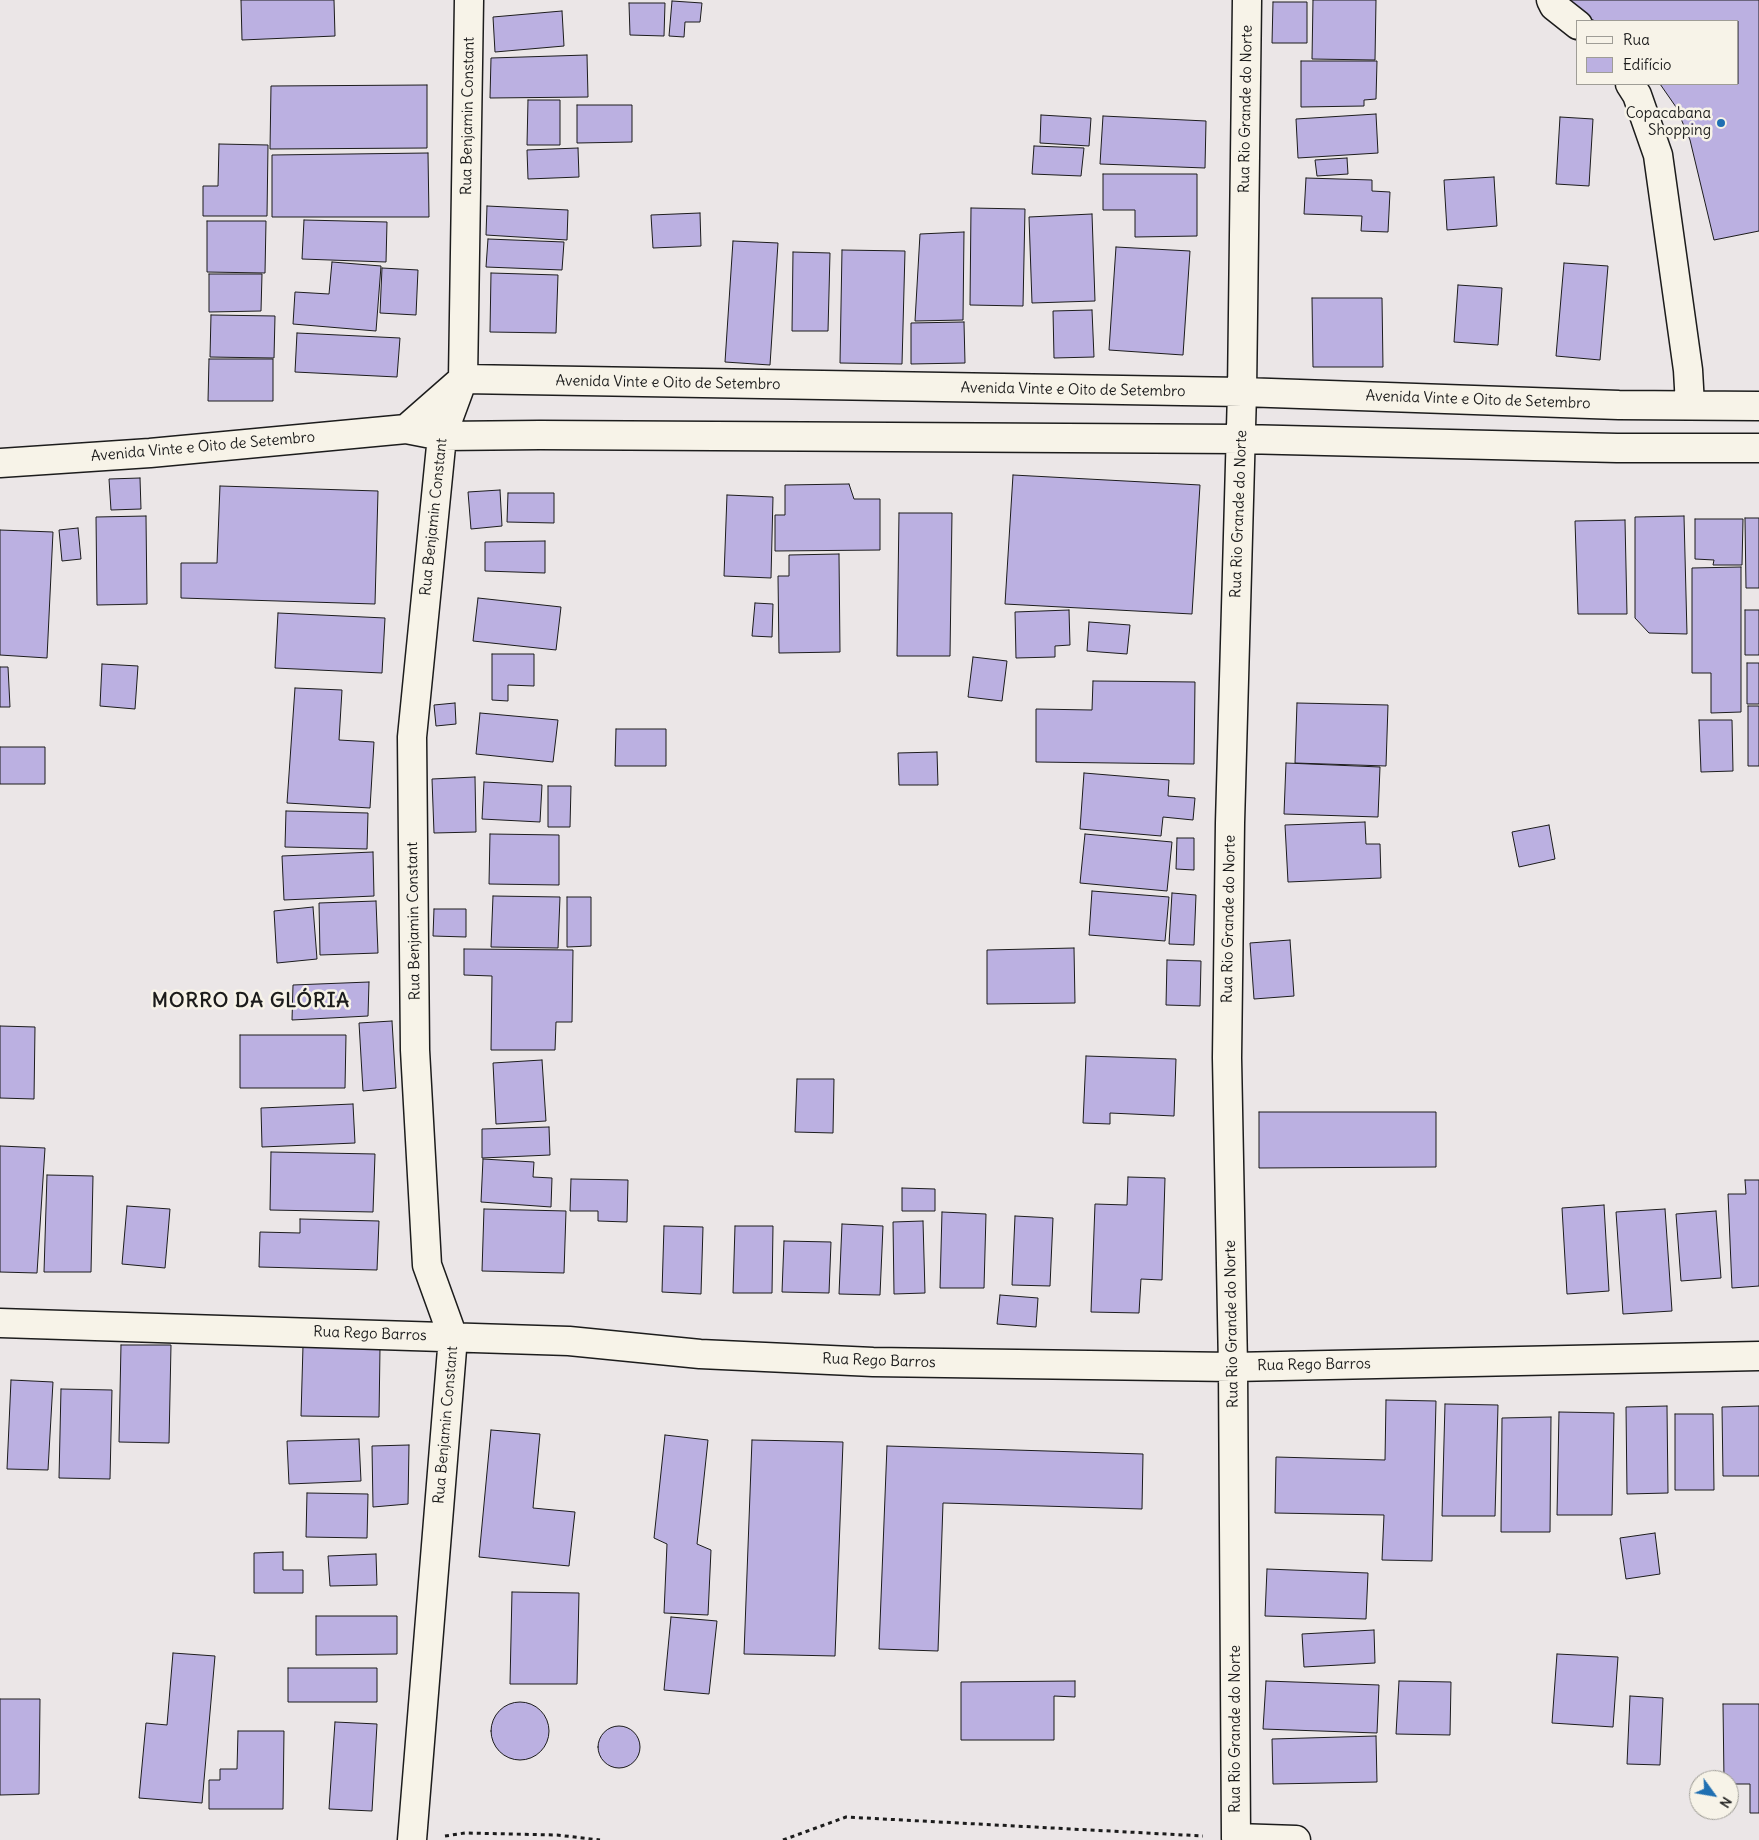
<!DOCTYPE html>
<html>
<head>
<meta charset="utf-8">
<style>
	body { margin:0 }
	#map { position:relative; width:1759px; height:1840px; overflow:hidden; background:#ebe6e7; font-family:Delius,sans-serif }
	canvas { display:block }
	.legend { position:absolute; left:1576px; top:20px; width:162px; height:65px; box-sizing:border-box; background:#f7f3e8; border:1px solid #9f9d96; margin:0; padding:6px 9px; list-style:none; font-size:15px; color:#1c1c1c }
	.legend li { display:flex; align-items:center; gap:10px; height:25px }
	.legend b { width:25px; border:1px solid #9f9d96 }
	.north { position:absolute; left:1689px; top:1770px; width:50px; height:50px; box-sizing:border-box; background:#f7f3e8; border:1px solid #9f9d96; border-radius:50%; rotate:122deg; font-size:14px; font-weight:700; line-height:20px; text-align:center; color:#1c1c1c }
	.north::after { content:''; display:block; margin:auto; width:18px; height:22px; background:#1f6fb2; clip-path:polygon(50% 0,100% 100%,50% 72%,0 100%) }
</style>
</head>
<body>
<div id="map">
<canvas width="1759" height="1840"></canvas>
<ul class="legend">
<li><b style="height:6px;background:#f7f3e8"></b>Rua</li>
<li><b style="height:14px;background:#bbb0e1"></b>Edifício</li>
</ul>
<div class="north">N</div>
</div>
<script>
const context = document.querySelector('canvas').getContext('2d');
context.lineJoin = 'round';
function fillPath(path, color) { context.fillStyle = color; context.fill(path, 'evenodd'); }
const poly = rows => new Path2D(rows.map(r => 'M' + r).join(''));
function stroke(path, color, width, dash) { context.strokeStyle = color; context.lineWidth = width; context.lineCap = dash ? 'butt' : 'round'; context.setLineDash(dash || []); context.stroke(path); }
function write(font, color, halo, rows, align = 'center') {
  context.font = font + ' Delius,sans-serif'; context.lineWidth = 5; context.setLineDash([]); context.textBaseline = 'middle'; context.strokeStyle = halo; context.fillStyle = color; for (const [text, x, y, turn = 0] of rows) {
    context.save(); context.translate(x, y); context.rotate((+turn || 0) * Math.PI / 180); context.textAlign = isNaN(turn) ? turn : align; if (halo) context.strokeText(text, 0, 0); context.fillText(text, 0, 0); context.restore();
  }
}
const building = poly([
	[241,0,334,0,335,36,242,40,241,0],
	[1313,0,1376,0,1375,60,1312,59,1313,0],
	[1556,0,1759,0,1759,231,1714,240,1690,140,1676,107,1660,84,1738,84,1738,21,1596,21,1562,10,1556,0],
	[672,1,702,3,700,22,685,22,684,37,669,36,672,1],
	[1273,2,1307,2,1307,43,1272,43,1273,2],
	[629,3,665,3,664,36,630,35,629,3],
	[562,11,564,46,495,52,493,17,562,11],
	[587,55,588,97,490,98,491,58,587,55],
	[1301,61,1377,61,1376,99,1364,100,1364,106,1301,107,1301,61],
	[427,85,427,148,270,149,271,86,427,85],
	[528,100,560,100,560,145,527,145,528,100],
	[577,105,632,105,632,142,577,143,577,105],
	[1376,114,1378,153,1298,158,1296,119,1376,114],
	[1041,115,1091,118,1089,146,1040,143,1041,115],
	[1103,116,1206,121,1205,168,1100,164,1103,116],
	[1560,117,1593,119,1589,186,1556,184,1560,117],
	[219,144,268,145,267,216,203,216,203,186,218,186,219,144],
	[1034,146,1084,148,1081,176,1032,174,1034,146],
	[578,148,579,177,528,179,527,150,578,148],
	[428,153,429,217,272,217,272,155,428,153],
	[1347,158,1348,174,1317,176,1315,160,1347,158],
	[1103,174,1197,174,1197,236,1135,237,1135,210,1103,210,1103,174],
	[1494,177,1497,226,1447,230,1444,180,1494,177],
	[1306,178,1372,180,1372,191,1390,192,1388,232,1361,231,1362,216,1304,214,1306,178],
	[487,206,568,210,567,240,486,235,487,206],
	[971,208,1025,209,1023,306,970,305,971,208],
	[700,213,701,246,653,248,651,215,700,213],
	[1092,214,1095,301,1032,303,1029,217,1092,214],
	[304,220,387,222,386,262,302,259,304,220],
	[207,221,266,221,265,273,207,272,207,221],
	[964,232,963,320,915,321,920,234,964,232],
	[488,239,564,242,562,270,486,267,488,239],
	[733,241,778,243,770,365,725,362,733,241],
	[1116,247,1190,251,1183,355,1109,350,1116,247],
	[842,250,905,251,902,364,840,363,842,250],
	[793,252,830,253,828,331,792,331,793,252],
	[332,262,381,266,376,331,293,324,295,292,329,294,332,262],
	[1564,263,1608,266,1600,360,1556,356,1564,263],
	[382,268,418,270,416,315,380,313,382,268],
	[491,273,558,275,556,333,490,332,491,273],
	[209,274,262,274,261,311,209,312,209,274],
	[1458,285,1502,288,1498,345,1454,342,1458,285],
	[1312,298,1382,298,1383,367,1313,367,1312,298],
	[1092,310,1094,357,1054,358,1053,311,1092,310],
	[211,315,275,316,274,358,210,357,211,315],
	[964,322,965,363,911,364,911,323,964,322],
	[297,333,400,338,397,377,295,372,297,333],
	[209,359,273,359,273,401,208,401,209,359],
	[1013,475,1200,485,1192,614,1005,604,1013,475],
	[140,478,141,509,111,510,109,479,140,478],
	[849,484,854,499,880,499,880,550,775,551,775,515,785,515,785,485,849,484],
	[220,486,378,491,375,604,181,598,181,563,217,563,220,486],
	[500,490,502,526,471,529,468,492,500,490],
	[508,493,554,493,554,523,507,522,508,493],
	[727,495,773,497,771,578,724,576,727,495],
	[899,513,952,513,950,656,897,656,899,513],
	[146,516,147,604,97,605,96,517,146,516],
	[1684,516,1687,634,1649,633,1635,618,1635,517,1684,516],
	[1745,518,1759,518,1759,588,1746,588,1745,518],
	[1695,519,1743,519,1742,565,1713,565,1714,560,1695,559,1695,519],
	[1625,520,1627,614,1578,614,1575,521,1625,520],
	[78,528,81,559,62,561,59,530,78,528],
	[0,530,53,532,47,658,0,655,0,530],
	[545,541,545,573,485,571,485,542,545,541],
	[839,554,840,652,779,653,778,576,789,576,789,555,839,554],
	[1741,567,1741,712,1711,713,1711,673,1692,673,1692,568,1741,567],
	[478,598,561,607,556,650,473,641,478,598],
	[755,603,773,604,772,637,752,636,755,603],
	[1069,610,1070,645,1055,646,1055,657,1016,658,1015,612,1069,610],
	[1745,610,1759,610,1759,655,1745,655,1745,610],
	[278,613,385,618,382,673,275,668,278,613],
	[1089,622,1130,625,1127,654,1087,651,1089,622],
	[492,654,534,654,534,686,508,685,508,701,492,700,492,654],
	[973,657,1007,661,1002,701,968,697,973,657],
	[1747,663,1759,663,1759,704,1747,704,1747,663],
	[102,664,138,666,135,709,100,706,102,664],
	[0,667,8,667,10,707,0,707,0,667],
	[1093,681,1195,682,1194,764,1036,762,1036,709,1092,710,1093,681],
	[295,688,342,690,339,740,374,742,370,808,287,803,295,688],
	[455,703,456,724,436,726,434,705,455,703],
	[1297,703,1388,705,1386,766,1295,763,1297,703],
	[1748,706,1759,706,1759,766,1748,766,1748,706],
	[480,713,558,720,553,762,476,754,480,713],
	[1699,720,1732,720,1733,771,1701,772,1699,720],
	[616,729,666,729,666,766,615,766,616,729],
	[0,747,45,747,45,784,0,784,0,747],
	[937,752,938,785,899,785,898,753,937,752],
	[1286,763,1380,767,1378,817,1284,814,1286,763],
	[1084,773,1169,780,1168,796,1195,798,1193,820,1163,817,1161,836,1080,829,1084,773],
	[475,777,476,832,434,833,432,779,475,777],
	[484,782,542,785,540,822,482,819,484,782],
	[548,786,571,786,570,827,548,827,548,786],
	[286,811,368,813,367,849,285,847,286,811],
	[1365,822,1366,844,1380,844,1381,878,1288,882,1285,825,1365,822],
	[1549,825,1555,859,1519,867,1512,832,1549,825],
	[490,834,559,835,559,885,489,884,490,834],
	[1085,834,1172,842,1167,891,1080,883,1085,834],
	[1177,838,1194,838,1194,870,1176,869,1177,838],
	[373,852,374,896,284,900,282,856,373,852],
	[1092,891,1169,897,1165,941,1089,935,1092,891],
	[1172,893,1196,895,1194,945,1169,944,1172,893],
	[493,896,560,897,558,948,491,947,493,896],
	[567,897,591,897,591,946,567,947,567,897],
	[376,901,378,953,320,955,319,903,376,901],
	[313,907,317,959,277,963,274,911,313,907],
	[434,909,466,909,466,937,433,936,434,909],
	[1290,940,1294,996,1254,999,1250,943,1290,940],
	[1074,948,1075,1003,987,1004,987,950,1074,948],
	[464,949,573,950,572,1022,556,1022,555,1050,491,1050,492,976,464,975,464,949],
	[1167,960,1201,961,1200,1006,1166,1005,1167,960],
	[369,982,368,1016,292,1020,293,985,369,982],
	[392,1021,396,1088,363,1091,359,1023,392,1021],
	[0,1026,35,1027,34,1099,0,1098,0,1026],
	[240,1035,346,1035,345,1088,240,1088,240,1035],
	[1086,1056,1176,1059,1174,1116,1110,1113,1110,1124,1083,1123,1086,1056],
	[542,1060,546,1121,496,1124,493,1063,542,1060],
	[797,1079,834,1079,833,1133,795,1132,797,1079],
	[353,1104,355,1143,262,1147,261,1108,353,1104],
	[1259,1112,1436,1112,1436,1167,1259,1168,1259,1112],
	[549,1127,550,1155,482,1158,482,1129,549,1127],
	[0,1146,45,1148,37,1273,0,1272,0,1146],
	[271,1152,375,1154,373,1212,270,1210,271,1152],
	[483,1159,534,1162,533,1177,552,1178,551,1207,481,1202,483,1159],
	[47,1175,93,1176,91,1272,44,1272,47,1175],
	[1128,1177,1165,1178,1162,1280,1141,1279,1139,1313,1091,1312,1095,1204,1127,1205,1128,1177],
	[571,1179,628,1180,627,1222,598,1221,598,1211,570,1211,571,1179],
	[1745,1180,1759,1180,1759,1286,1732,1288,1728,1194,1746,1194,1745,1180],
	[902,1188,935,1189,935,1211,902,1211,902,1188],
	[1604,1205,1609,1291,1567,1294,1562,1208,1604,1205],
	[127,1206,170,1209,165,1268,122,1264,127,1206],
	[484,1209,566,1211,564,1273,482,1271,484,1209],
	[1665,1209,1672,1311,1623,1314,1616,1212,1665,1209],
	[1716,1211,1721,1278,1681,1281,1676,1214,1716,1211],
	[942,1212,986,1214,984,1288,940,1288,942,1212],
	[1015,1216,1053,1218,1050,1286,1012,1285,1015,1216],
	[300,1219,379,1221,377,1270,259,1267,260,1232,300,1233,300,1219],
	[923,1221,925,1293,894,1294,893,1222,923,1221],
	[842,1224,883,1226,880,1295,839,1294,842,1224],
	[664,1226,703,1227,701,1294,662,1292,664,1226],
	[735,1226,773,1226,772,1293,733,1293,735,1226],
	[784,1241,831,1242,829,1293,782,1292,784,1241],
	[1000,1295,1038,1298,1036,1327,997,1324,1000,1295],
	[121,1345,171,1345,169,1443,119,1442,121,1345],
	[303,1346,380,1348,379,1417,301,1416,303,1346],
	[11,1380,53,1382,48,1470,7,1469,11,1380],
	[61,1389,112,1390,110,1479,59,1478,61,1389],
	[1386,1400,1436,1401,1432,1561,1382,1560,1384,1515,1275,1513,1276,1457,1385,1460,1386,1400],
	[1445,1404,1498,1405,1495,1516,1442,1516,1445,1404],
	[1667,1406,1668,1493,1627,1494,1626,1407,1667,1406],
	[1759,1406,1759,1476,1723,1476,1722,1407,1759,1406],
	[1559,1412,1614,1413,1612,1515,1557,1515,1559,1412],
	[1675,1414,1713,1414,1714,1490,1675,1490,1675,1414],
	[1551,1417,1550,1532,1501,1532,1502,1418,1551,1417],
	[491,1430,540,1434,533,1508,575,1512,569,1566,479,1557,491,1430],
	[665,1435,708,1440,697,1544,711,1550,708,1615,664,1613,667,1544,654,1538,665,1435],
	[359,1439,361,1481,289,1484,287,1441,359,1439],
	[752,1440,843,1442,835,1656,744,1654,752,1440],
	[409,1445,408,1504,373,1507,372,1446,409,1445],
	[887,1446,1143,1454,1142,1509,943,1503,938,1651,879,1649,887,1446],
	[307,1493,368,1494,367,1538,306,1537,307,1493],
	[1655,1533,1660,1574,1626,1579,1620,1538,1655,1533],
	[283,1552,283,1570,303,1570,303,1593,254,1593,254,1553,283,1552],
	[376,1554,377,1585,330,1586,328,1556,376,1554],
	[1267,1569,1368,1573,1366,1619,1265,1616,1267,1569],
	[512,1592,579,1593,577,1684,510,1684,512,1592],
	[316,1616,397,1616,397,1654,316,1655,316,1616],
	[671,1617,717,1621,709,1694,664,1690,671,1617],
	[1374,1630,1375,1663,1304,1667,1302,1634,1374,1630],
	[173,1653,215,1656,202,1803,139,1798,146,1723,167,1725,173,1653],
	[1557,1654,1618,1657,1613,1727,1552,1723,1557,1654],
	[288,1668,377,1668,377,1702,288,1702,288,1668],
	[1075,1681,1075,1697,1054,1696,1054,1740,961,1740,961,1682,1075,1681],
	[1266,1681,1379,1685,1377,1733,1263,1729,1266,1681],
	[1399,1681,1451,1682,1450,1735,1396,1734,1399,1681],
	[1630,1696,1663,1698,1660,1765,1627,1764,1630,1696],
	[0,1699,40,1699,39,1794,0,1795,0,1699],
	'491 1731a29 29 0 1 1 58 0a29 29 0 1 1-58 0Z',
	[1723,1704,1759,1704,1759,1813,1750,1813,1750,1784,1729,1784,1729,1780,1724,1780,1723,1704],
	[335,1722,377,1724,372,1811,329,1809,335,1722],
	'598 1747a21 21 0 1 1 42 0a21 21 0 1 1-42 0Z',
	[238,1731,284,1731,283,1809,209,1809,209,1780,220,1780,220,1769,237,1769,238,1731],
	[1376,1736,1377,1782,1273,1784,1272,1739,1376,1736]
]);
fillPath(building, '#bbb0e1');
stroke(building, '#1c1c1c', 1);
const minor = poly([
	[1247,0,1242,392,1230,823,1227,1058,1233,1367,1236,1838,1296,1840],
	[1551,0,1554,6,1578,25],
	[1630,84,1637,95,1658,155,1688,370,1690,405],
	[406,429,463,379,1242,392,1619,405,1759,406],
	[0,463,150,453,406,429,442,436,540,435,1241,439,1617,448,1759,448],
	[0,1323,569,1341,700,1354,873,1362,1233,1367,1759,1356],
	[412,1840,453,1337,427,1265,415,1050,412,737,442,436,463,379,469,0]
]);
stroke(minor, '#1c1c1c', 31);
stroke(poly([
	[445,1836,465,1833,557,1835,600,1840],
	[783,1840,846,1817,1203,1836]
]), '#1c1c1c', 3, [4, 4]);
stroke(minor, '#f7f3e8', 28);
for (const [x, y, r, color] of [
	[1721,123,5,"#1f6fb2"]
]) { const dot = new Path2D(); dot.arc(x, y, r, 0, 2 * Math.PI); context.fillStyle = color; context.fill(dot); stroke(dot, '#f7f3e8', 2); }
write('15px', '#1c1c1c', '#f7f3e8', [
	["Rua Rio Grande do Norte",1246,109,-89],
	["Rua Benjamin Constant",468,116,-89],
	["Avenida Vinte e Oito de Setembro",668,383,1],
	["Avenida Vinte e Oito de Setembro",1073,390,1],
	["Avenida Vinte e Oito de Setembro",1478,400,2],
	["Avenida Vinte e Oito de Setembro",203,447,-5],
	["Rua Rio Grande do Norte",1239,514,-88],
	["Rua Benjamin Constant",434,517,-84],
	["Rua Rio Grande do Norte",1229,919,-89],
	["Rua Benjamin Constant",414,921,-91],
	["Rua Rio Grande do Norte",1232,1324,-91],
	["Rua Rego Barros",370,1334,2],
	["Rua Rego Barros",879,1361,2],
	["Rua Rego Barros",1314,1365,-1],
	["Rua Benjamin Constant",446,1425,-85],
	["Rua Rio Grande do Norte",1236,1729,-90]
]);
write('15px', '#1c1c1c', '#f7f3e8', [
	["Copacabana",1711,114],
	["Shopping",1711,131]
], 'right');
context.letterSpacing = '1px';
write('bold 20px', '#1c1c1c', '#f7f3e8', [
	["MORRO DA GLÓRIA",251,1001]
]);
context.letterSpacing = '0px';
</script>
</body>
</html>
